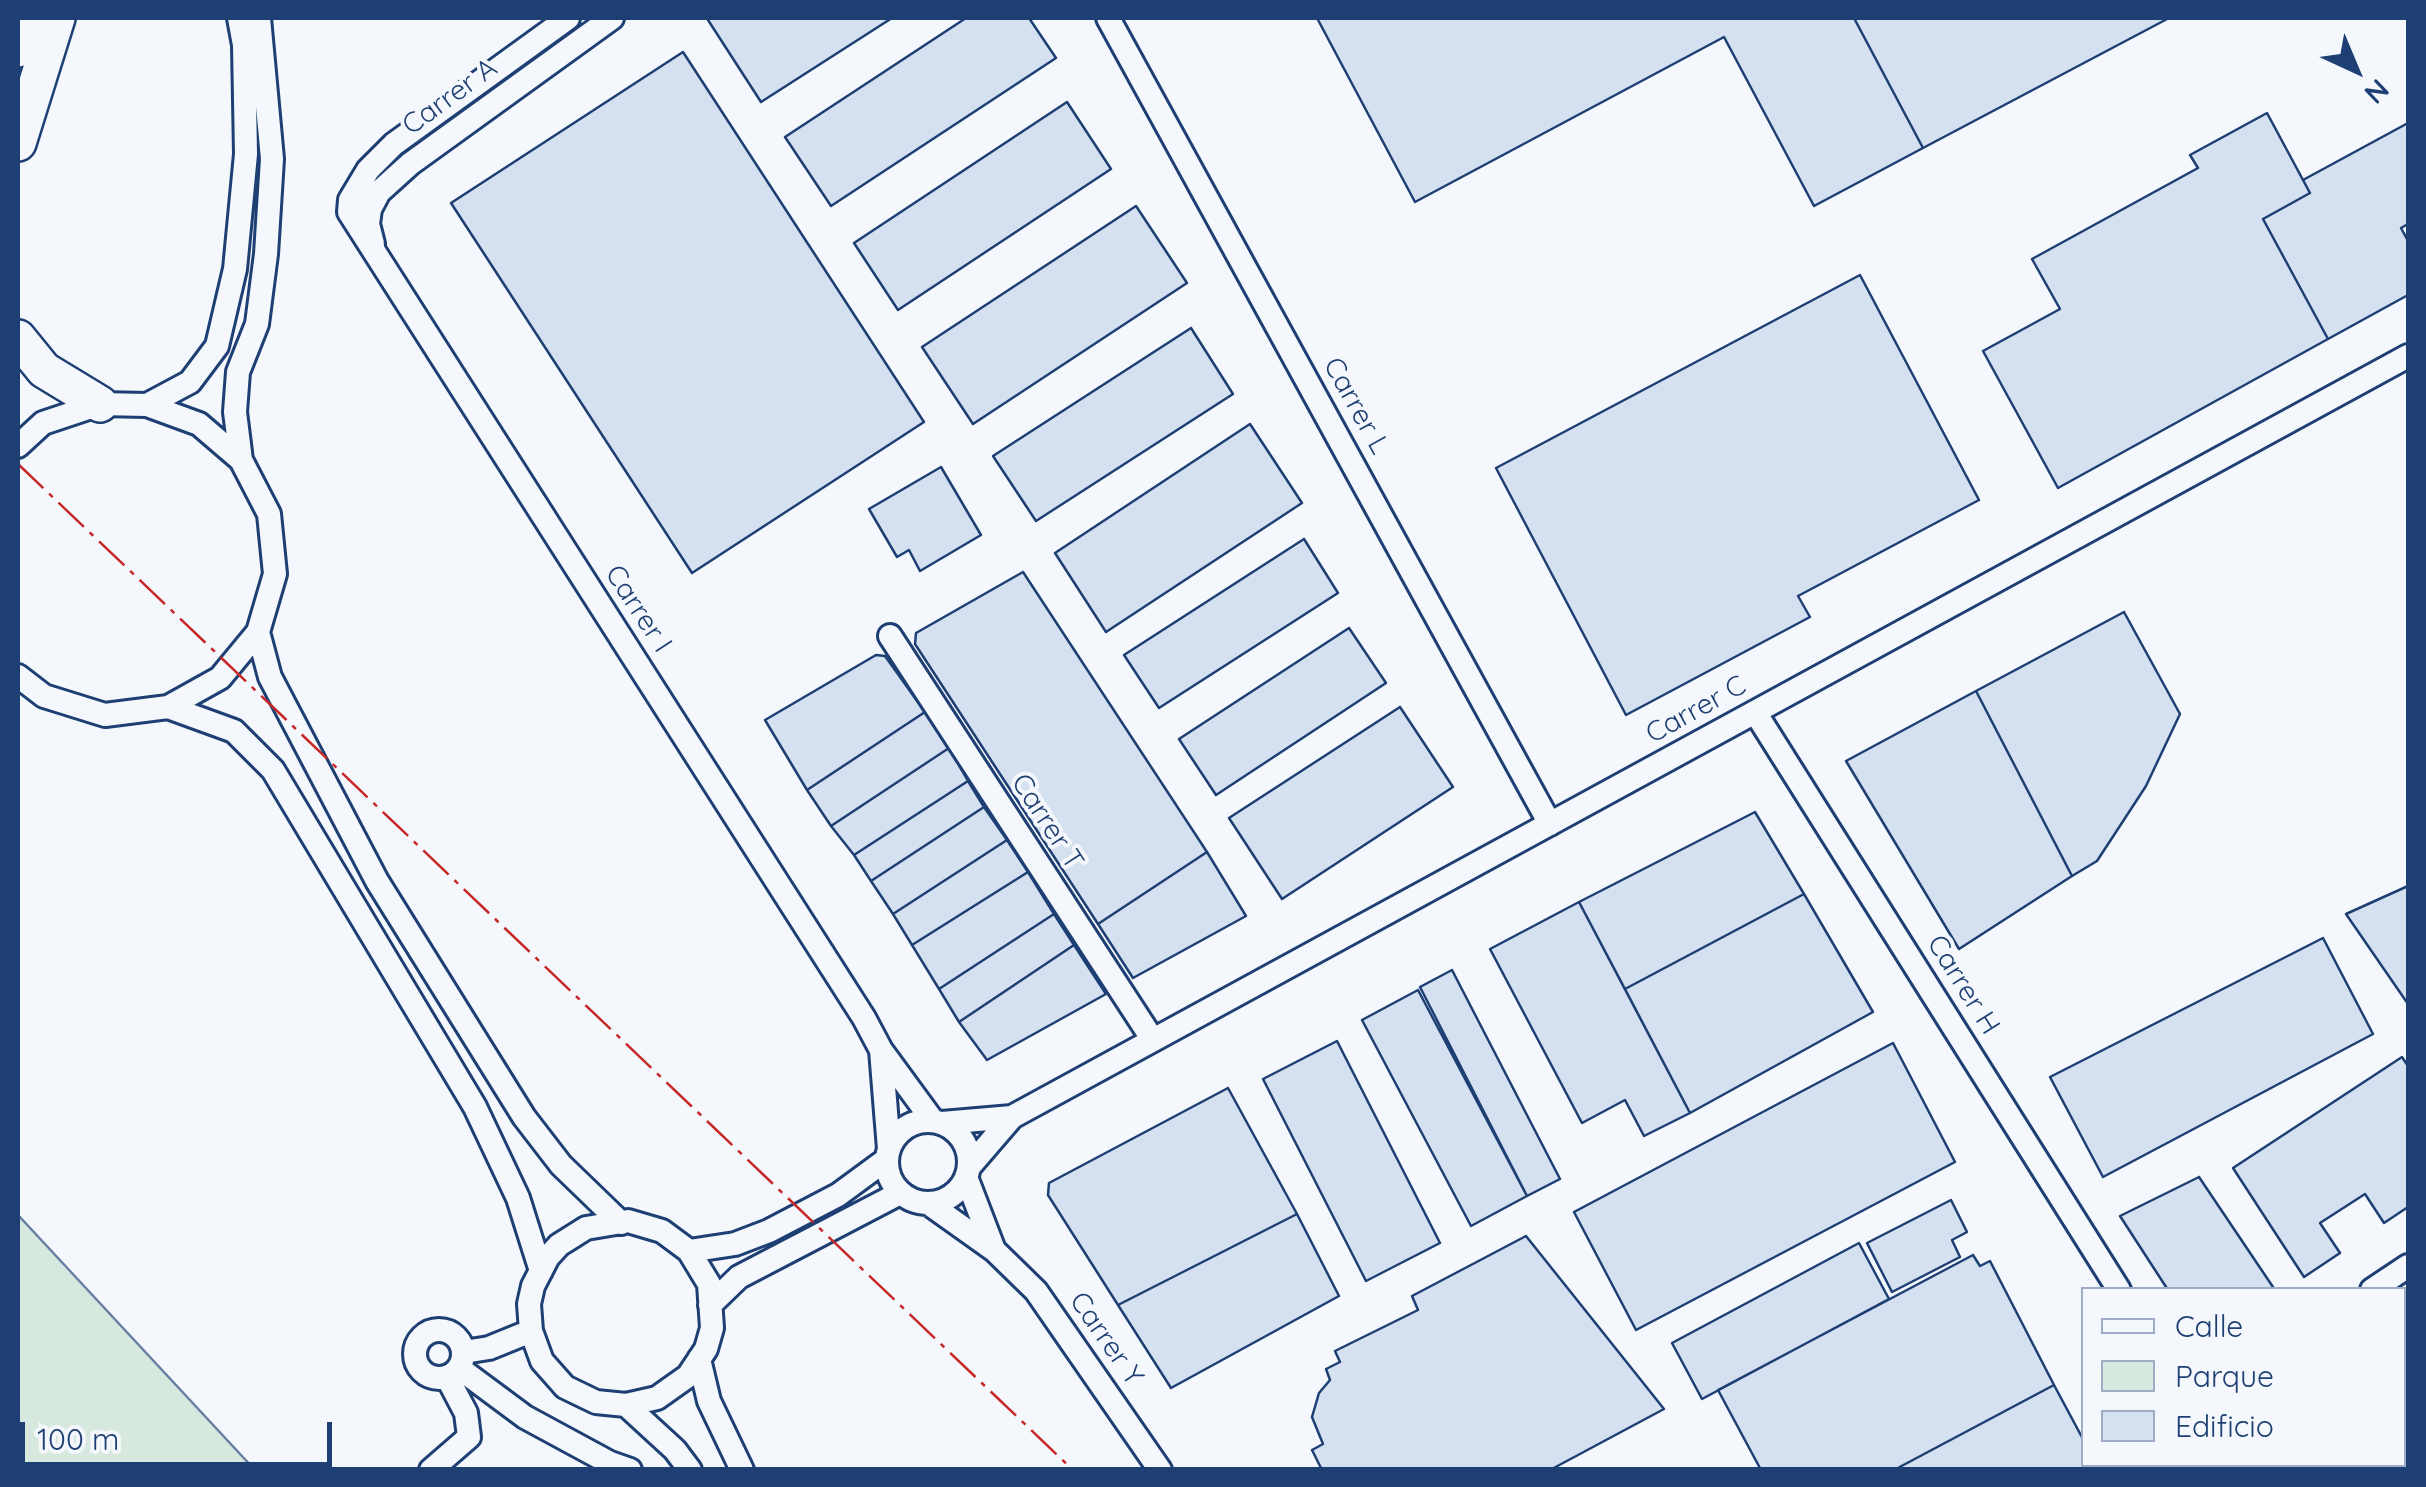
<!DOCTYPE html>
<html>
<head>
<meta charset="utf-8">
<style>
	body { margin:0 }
	#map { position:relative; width:2426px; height:1487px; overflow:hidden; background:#f4f7fb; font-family:Quicksand,sans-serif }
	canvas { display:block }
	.frame { position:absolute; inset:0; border:20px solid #1d3f73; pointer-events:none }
	.legend { position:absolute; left:2081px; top:1287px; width:325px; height:180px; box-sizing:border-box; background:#f4f7fb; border:2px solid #9eadc5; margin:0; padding:12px 18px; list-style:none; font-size:30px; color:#1d3f73 }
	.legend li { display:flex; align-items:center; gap:20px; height:50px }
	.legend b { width:50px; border:2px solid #9eadc5 }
	.north { position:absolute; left:2306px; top:20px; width:100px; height:100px; -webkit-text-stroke:8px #f4f7fb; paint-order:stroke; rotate:136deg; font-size:28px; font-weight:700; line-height:40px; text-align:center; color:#1d3f73 }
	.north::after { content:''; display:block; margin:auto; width:35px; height:45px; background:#1d3f73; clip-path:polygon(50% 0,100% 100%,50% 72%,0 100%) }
	.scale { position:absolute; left:20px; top:1422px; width:312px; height:45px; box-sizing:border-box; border:5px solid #1d3f73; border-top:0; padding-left:12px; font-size:30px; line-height:35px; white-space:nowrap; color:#1d3f73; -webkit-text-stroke:8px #f4f7fb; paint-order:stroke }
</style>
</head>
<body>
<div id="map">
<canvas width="2426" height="1487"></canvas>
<div class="frame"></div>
<ul class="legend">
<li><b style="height:12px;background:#f4f7fb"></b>Calle</li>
<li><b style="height:28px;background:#d7e8df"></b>Parque</li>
<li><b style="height:28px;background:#d5e0f0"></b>Edificio</li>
</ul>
<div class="north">N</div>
<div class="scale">100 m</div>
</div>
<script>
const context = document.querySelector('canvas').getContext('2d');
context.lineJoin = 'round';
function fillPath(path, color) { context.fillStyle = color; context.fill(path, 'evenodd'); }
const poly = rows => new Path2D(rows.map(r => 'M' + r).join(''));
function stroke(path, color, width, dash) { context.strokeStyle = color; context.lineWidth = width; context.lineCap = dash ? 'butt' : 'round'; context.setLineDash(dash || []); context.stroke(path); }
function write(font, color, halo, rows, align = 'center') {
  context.font = font + ' Quicksand,sans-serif'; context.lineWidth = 8; context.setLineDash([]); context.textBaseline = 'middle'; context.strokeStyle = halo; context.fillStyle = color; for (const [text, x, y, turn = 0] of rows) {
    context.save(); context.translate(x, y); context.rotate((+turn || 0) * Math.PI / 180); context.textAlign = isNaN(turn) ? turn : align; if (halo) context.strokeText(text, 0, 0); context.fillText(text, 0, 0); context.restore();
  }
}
const green = poly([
	[18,1215,254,1469,18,1469,18,1215]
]);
fillPath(green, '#d7e8df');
stroke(green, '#687fa3', 2.5);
const building = poly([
	[711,18,892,18,761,102,708,20,711,18],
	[966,18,1029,18,1056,58,831,206,785,137,966,18],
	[1317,18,1854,18,1923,148,1814,206,1724,37,1415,202,1317,18],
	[1854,18,2169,18,1923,148,1854,18],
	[683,52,924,422,692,573,451,203,683,52],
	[1067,102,1111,169,898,310,854,243,1067,102],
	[2267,113,2310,193,2263,219,2328,339,2058,488,1983,351,2060,309,2032,259,2198,168,2190,155,2267,113],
	[2408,123,2408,224,2401,228,2408,241,2408,295,2328,339,2263,219,2310,193,2303,180,2408,123],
	[1136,206,1187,283,973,424,922,347,1136,206],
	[1860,275,1979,500,1798,596,1810,617,1626,715,1496,468,1860,275],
	[1191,328,1233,394,1036,521,993,456,1191,328],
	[1250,424,1302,503,1106,632,1055,553,1250,424],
	[941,467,981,535,920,571,909,550,897,557,869,509,941,467],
	[1304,539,1338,593,1159,708,1124,655,1304,539],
	[1023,572,1207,852,1098,924,915,644,916,633,1023,572],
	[2124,612,2180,714,2146,786,2097,861,2072,876,1976,691,2124,612],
	[1349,628,1386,683,1216,795,1179,739,1349,628],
	[876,655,885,656,925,712,807,790,765,720,876,655],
	[1976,691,2072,876,1959,949,1846,761,1976,691],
	[1400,707,1453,787,1282,899,1229,818,1400,707],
	[925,712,949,748,831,826,807,790,925,712],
	[949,748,968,781,854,855,831,826,949,748],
	[968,781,984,807,871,881,854,855,968,781],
	[984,807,1007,840,893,914,871,881,984,807],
	[1755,812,1804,894,1625,989,1579,902,1755,812],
	[1007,840,1028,872,912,945,893,914,1007,840],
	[1207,852,1246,916,1133,978,1098,924,1207,852],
	[1028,872,1054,914,939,989,912,945,1028,872],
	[2408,886,2408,1004,2346,914,2408,886],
	[1804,894,1873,1012,1690,1113,1625,989,1804,894],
	[1579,902,1690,1113,1644,1136,1625,1100,1582,1123,1490,949,1579,902],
	[1054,914,1074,945,959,1022,939,989,1054,914],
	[2323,938,2373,1034,2103,1177,2050,1077,2323,938],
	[1074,945,1106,994,987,1060,959,1022,1074,945],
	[1452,970,1560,1179,1527,1196,1420,987,1452,970],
	[1418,990,1527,1196,1471,1226,1362,1020,1418,990],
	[1337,1041,1440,1243,1366,1281,1263,1079,1337,1041],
	[1893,1043,1955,1162,1636,1330,1574,1212,1893,1043],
	[2402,1057,2408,1066,2408,1207,2384,1223,2365,1194,2320,1223,2340,1253,2304,1277,2233,1168,2402,1057],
	[1228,1088,1297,1214,1118,1305,1048,1195,1049,1183,1228,1088],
	[2199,1177,2275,1290,2168,1290,2120,1216,2199,1177],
	[1951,1200,1967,1232,1952,1240,1960,1257,1892,1292,1867,1243,1951,1200],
	[1297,1214,1339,1296,1171,1388,1118,1305,1297,1214],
	[1526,1236,1664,1409,1550,1470,1322,1470,1312,1450,1323,1444,1312,1417,1319,1393,1330,1380,1326,1369,1340,1362,1335,1351,1418,1310,1412,1296,1526,1236],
	[1859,1243,1889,1299,1702,1399,1672,1343,1859,1243],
	[1973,1255,1980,1266,1990,1261,2054,1385,1894,1470,1761,1470,1718,1390,1973,1255],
	[2404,1347,2408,1355,2408,1462,2404,1455,2404,1347],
	[2054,1385,2084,1441,2084,1464,2096,1464,2099,1470,1894,1470,2054,1385],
	[2404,1455,2408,1470,2276,1470,2273,1464,2404,1464,2404,1455]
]);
fillPath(building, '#d5e0f0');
stroke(building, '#1d3f73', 2.5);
const minor = poly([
	[568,18,394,144,368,170,350,200,349,212,864,1018,881,1050],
	[1108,18,1550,824],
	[373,244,368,224,370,209,379,192,410,164,612,18],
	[147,405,190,382,217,346,235,269,246,154,244,45,239,18],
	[18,446,43,423,100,404,147,405,199,424,241,460,269,514,275,574,258,632,220,678,168,707,105,715,44,696,18,676],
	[241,460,235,412,238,372,257,324,266,254,272,159,259,18],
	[258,632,270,677,377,881,524,1117,561,1165,621,1223],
	[890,636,1153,1040],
	[168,707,234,731,273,770,475,1107,518,1198,541,1271],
	[1755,712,2119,1290],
	[1012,1117,2408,356],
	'887 1162a41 41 0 1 1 82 0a41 41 0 1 1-82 0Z',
	[942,1123,1012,1117,969,1167],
	[889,1149,881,1050,933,1121],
	[928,1203,994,1250,966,1177],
	[994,1250,1036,1291,1160,1470],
	[689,1251,735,1244,769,1231,838,1195,887,1159],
	[2372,1290,2408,1266],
	[710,1305,739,1277,900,1193],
	'415 1354a24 24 0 1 1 48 0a24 24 0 1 1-48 0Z',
	[464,1352,489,1348,531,1331],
	[699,1359,709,1401,742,1470],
	[459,1368,525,1417,610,1463,630,1470],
	[626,1405,657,1398,688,1376,706,1349,712,1328,709,1284,689,1251,662,1231,628,1221,586,1228,559,1245,548,1257,533,1286,529,1304,531,1331,542,1361,565,1387,596,1402,626,1405,675,1450,690,1470],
	[2229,1464,2232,1470],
	[431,1470,469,1437,466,1413,447,1377]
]);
const highway = poly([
	[18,49,28,18],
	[18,143,57,18],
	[18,338,44,370,100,404]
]);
stroke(minor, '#1d3f73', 28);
stroke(highway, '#1d3f73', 40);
stroke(minor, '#f4f7fb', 22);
stroke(highway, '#f4f7fb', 35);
stroke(poly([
	[18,464,1073,1470]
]), '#c62828', 2.5, [35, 8, 5, 8]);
write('28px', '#1d3f73', '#f4f7fb', [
	["Carrer A",450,97,-36],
	["Carrer L",1356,406,61],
	["Carrer I",638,609,57],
	["Carrer C",1696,710,-29],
	["Carrer T",1047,822,57],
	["Carrer H",1963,985,58],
	["Carrer Y",1106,1339,55]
]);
</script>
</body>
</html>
